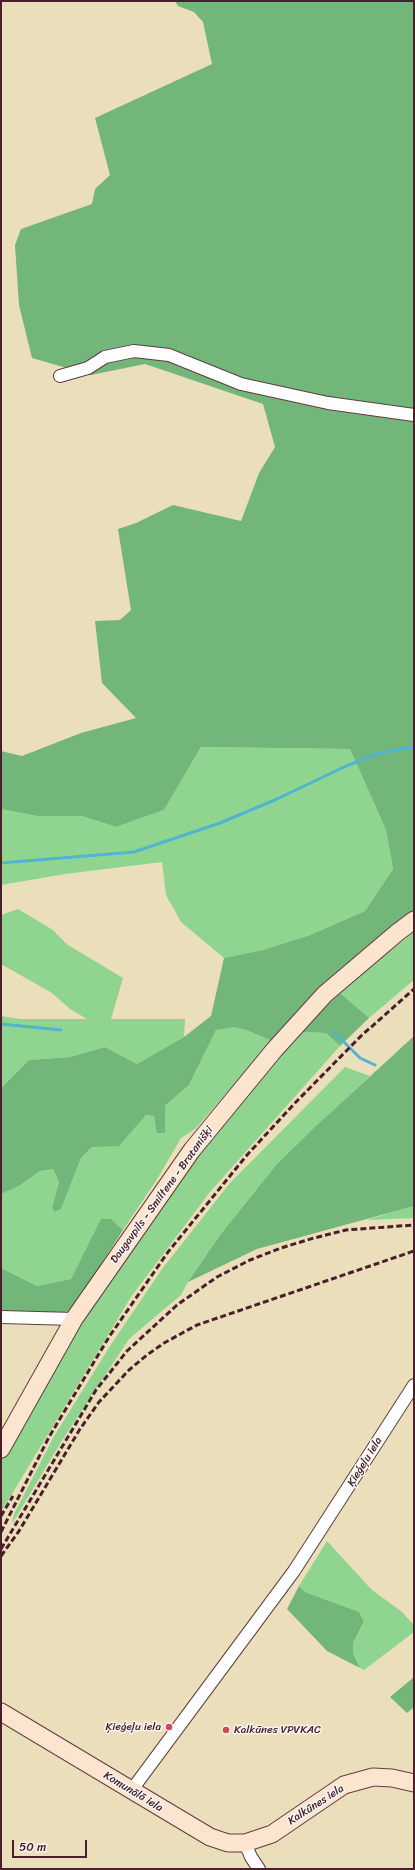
<!DOCTYPE html>
<html>
<head>
<meta charset="utf-8">
<style>
	body { margin:0 }
	#map { position:relative; width:415px; height:1870px; overflow:hidden; background:#ebdebb; font-family:Sriracha,sans-serif }
	canvas { display:block }
	.frame { position:absolute; inset:0; border:2px solid #4a1f2b; pointer-events:none }
	.scale { position:absolute; left:12px; top:1840px; width:75px; height:18px; box-sizing:border-box; border:2px solid #4a1f2b; border-top:0; padding-left:5px; font-size:12px; line-height:14px; white-space:nowrap; color:#4a1f2b; -webkit-text-stroke:3px #f6f6f2; paint-order:stroke }
</style>
</head>
<body>
<div id="map">
<canvas width="415" height="1870"></canvas>
<div class="frame"></div>
<div class="scale">50 m</div>
</div>
<script>
const context = document.querySelector('canvas').getContext('2d');
context.lineJoin = 'round';
function fillPath(path, color) { context.fillStyle = color; context.fill(path, 'evenodd'); }
const poly = rows => new Path2D(rows.map(r => 'M' + r).join(''));
function stroke(path, color, width, dash) { context.strokeStyle = color; context.lineWidth = width; context.lineCap = dash ? 'butt' : 'round'; context.setLineDash(dash || []); context.stroke(path); }
function write(font, color, halo, rows, align = 'center') {
  context.font = font + ' Sriracha,sans-serif'; context.lineWidth = 3; context.setLineDash([]); context.textBaseline = 'middle'; context.strokeStyle = halo; context.fillStyle = color; for (const [text, x, y, turn = 0] of rows) {
    context.save(); context.translate(x, y); context.rotate((+turn || 0) * Math.PI / 180); context.textAlign = isNaN(turn) ? turn : align; if (halo) context.strokeText(text, 0, 0); context.fillText(text, 0, 0); context.restore();
  }
}
fillPath(poly([
	[201,747,350,749,386,830,393,869,365,911,310,935,263,950,224,958,181,922,166,895,162,862,65,874,1,885,1,809,37,816,82,816,116,827,164,810],
	[18,909,53,930,68,945,123,978,111,1019,185,1019,184,1037,137,1064,105,1047,70,1057,29,1060,1,1088,1,1016,20,1019,87,1019,70,1009,52,993,1,964,1,915],
	[414,932,414,980,369,1018,340,993,357,977],
	[224,1027,233,1027,246,1030,272,1041,195,1129,181,1138,156,1181,123,1230,111,1219,86,1251,71,1279,37,1286,1,1268,1,1194,19,1186,40,1171,53,1169,59,1182,52,1207,61,1209,81,1158,92,1147,119,1145,146,1115,154,1116,189,1085,216,1030],
	[300,1032,326,1033,340,1046,210,1192,131,1297,1,1512,1,1461,19,1426,78,1327,177,1184,275,1058],
	[345,1067,370,1076,276,1165,220,1235,188,1282,181,1295,129,1339,63,1439,12,1524,14,1514,53,1438,110,1346,162,1269,230,1183],
	[413,1206,414,1218,366,1220],
	[327,1541,372,1590,401,1611,414,1625,414,1632,364,1670,360,1668,353,1653,353,1643,364,1623,359,1612,305,1592,299,1586]
]), '#8fd58f');
fillPath(poly([
	[175,1,414,1,414,918,272,1041,246,1030,233,1027,216,1030,189,1085,165,1106,165,1133,157,1133,154,1116,146,1115,119,1146,92,1147,81,1158,61,1209,54,1212,52,1207,59,1182,53,1169,40,1171,19,1186,1,1194,1,1088,29,1060,70,1057,105,1047,137,1064,184,1037,211,1016,224,958,263,950,310,935,365,911,393,869,386,830,350,749,201,747,164,810,116,827,82,816,37,816,1,809,1,751,22,756,81,733,136,718,102,683,95,621,120,620,131,610,118,529,136,523,173,505,241,521,259,473,275,447,263,404,145,364,91,375,32,358,19,305,15,245,21,229,92,204,95,189,110,175,95,118,212,64,203,22,194,12,178,6],
	[340,993,369,1018,340,1046,326,1033,300,1032],
	[414,1036,414,1206,257,1249,188,1282,220,1235,276,1165,315,1127],
	[101,1219,111,1219,123,1230,74,1306,65,1313,1,1315,1,1268,37,1286,71,1279],
	[299,1586,305,1592,359,1612,364,1622,353,1643,353,1653,360,1668,327,1651,287,1609],
	[414,1677,414,1707,407,1713,390,1697]
]), '#73b67a');
stroke(poly([
	[1,863,134,852,220,823,277,799,346,766,379,753,414,747],
	[1,1024,61,1030],
	[334,1032,360,1058,375,1065]
]), '#52b4d1', 3);
const street = poly([
	[60,376,88,368,105,357,134,351,169,355,241,384,328,403,414,415],
	[1,1317,74,1319],
	[131,1791,294,1571,414,1385],
	[245,1843,251,1857,259,1869]
]);
const secondary = poly([
	[1,1449,74,1319,192,1150,275,1049,325,994,398,932,414,920],
	[1,1712,210,1837,228,1843,245,1843,272,1834,344,1785,373,1777,392,1778,414,1783]
]);
stroke(street, '#623c41', 14);
stroke(secondary, '#623c41', 19);
stroke(street, '#fff', 12);
stroke(secondary, '#fbe5cf', 17);
stroke(poly([
	[1,1516,13,1496],
	[1,1532,49,1437,109,1337,168,1252,247,1155,295,1103,361,1036,414,989],
	[1,1549,96,1390,127,1351,177,1305,217,1277,250,1260,281,1248,314,1238,346,1230,414,1225],
	[1,1556,19,1531,80,1429,99,1402,129,1370,147,1355,164,1343,197,1325,414,1251]
]), '#4a1f2b', 3, [6, 3]);
for (const [x, y, r, color] of [
	[169,1727,4,"#d1495b"],
	[226,1730,4,"#d1495b"]
]) { const dot = new Path2D(); dot.arc(x, y, r, 0, 2 * Math.PI); context.fillStyle = color; context.fill(dot); stroke(dot, '#f6f6f2', 1.5); }
write('11px', '#4a1f2b', '#f6f6f2', [
	["Daugavpils - Smiltene - Bratanišķi",162,1195,-54],
	["Ķieģeļu iela",365,1462,-58],
	["Komunālā iela",133,1792,31],
	["Kalkūnes iela",316,1805,-33]
]);
write('11px', '#4a1f2b', '#f6f6f2', [
	["Ķieģeļu iela",161,1727],
	["Kalkūnes VPVKAC",234,1730,"left"]
], 'right');
</script>
</body>
</html>
